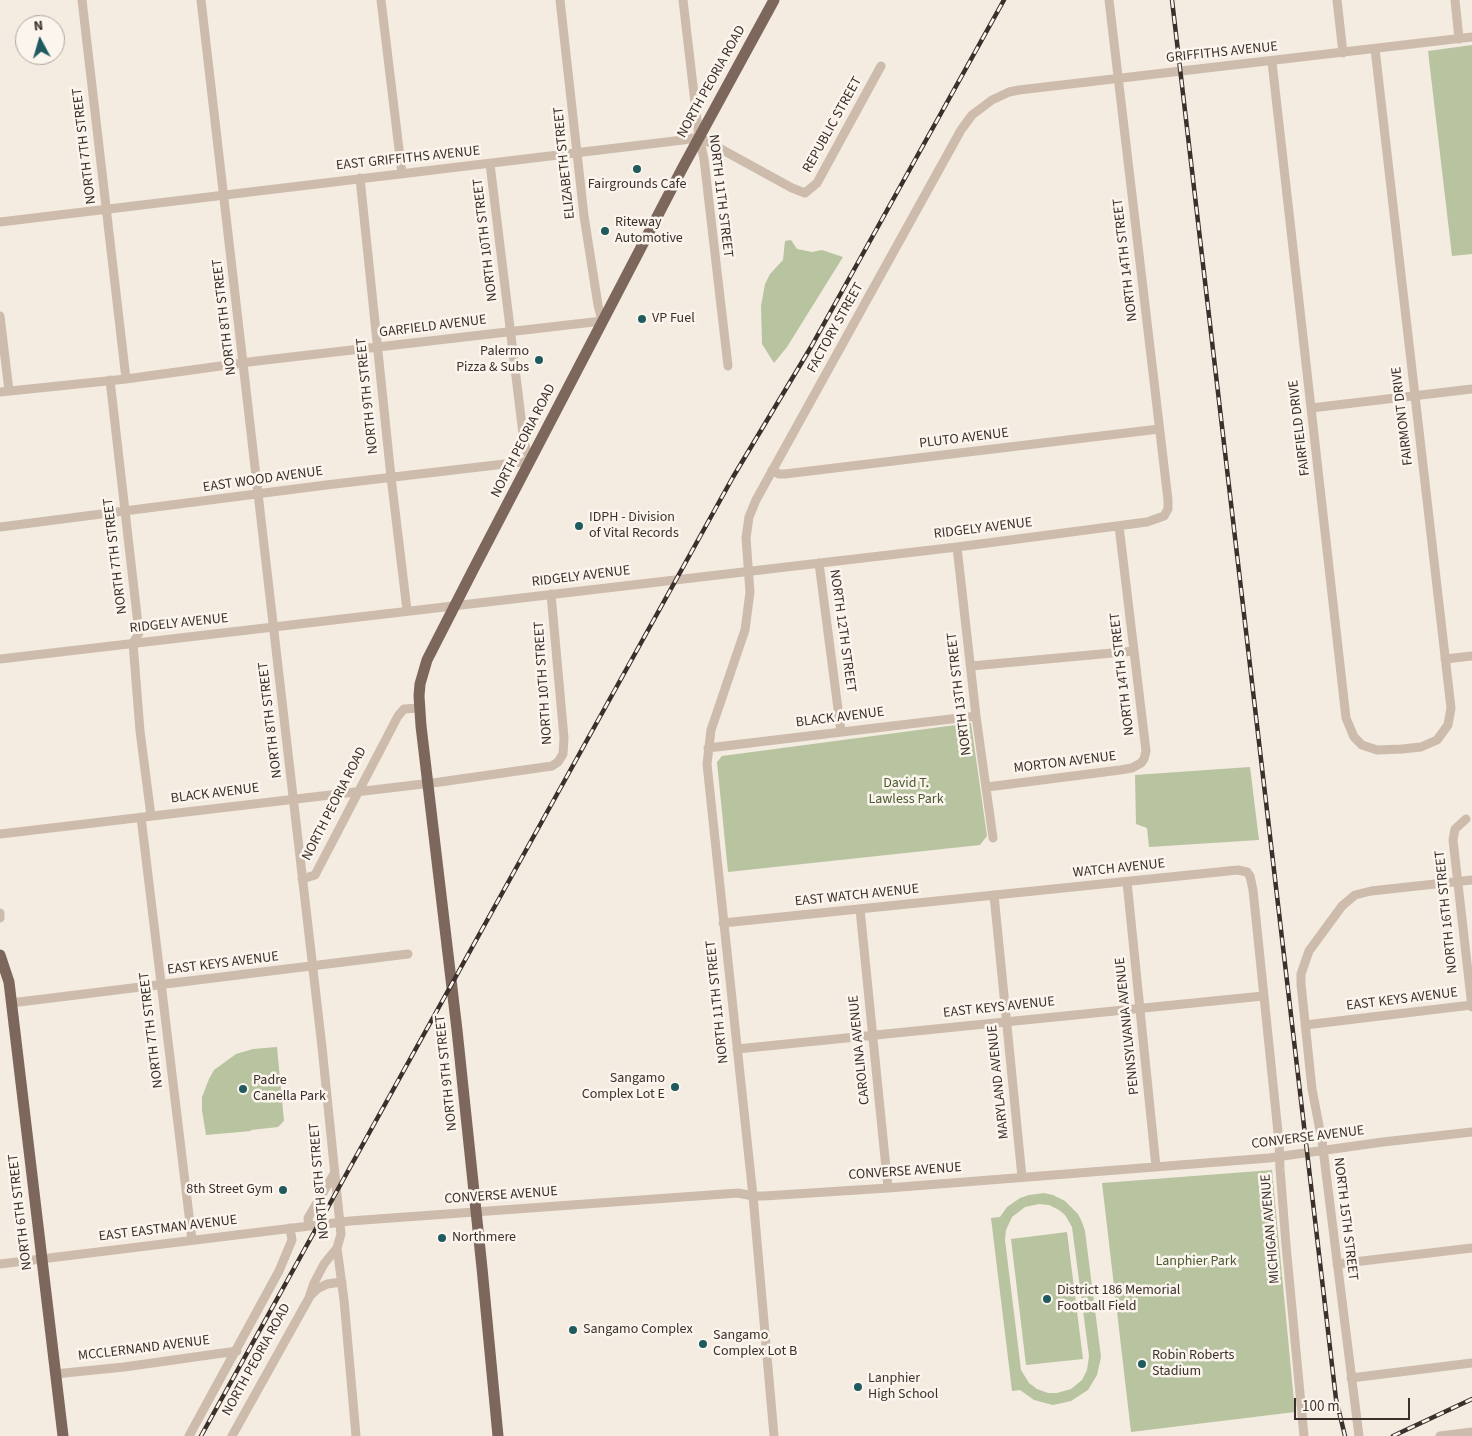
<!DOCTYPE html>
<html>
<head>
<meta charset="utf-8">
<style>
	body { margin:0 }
	#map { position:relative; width:1472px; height:1436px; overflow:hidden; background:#f4ebe1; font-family:"Source Sans 3",sans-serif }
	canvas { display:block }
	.north { position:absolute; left:15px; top:15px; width:50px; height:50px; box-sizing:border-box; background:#fbf5ee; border:1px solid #aea6a0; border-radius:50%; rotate:354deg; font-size:14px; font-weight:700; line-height:20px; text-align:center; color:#3b302b }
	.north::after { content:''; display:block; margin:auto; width:18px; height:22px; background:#1f5a5e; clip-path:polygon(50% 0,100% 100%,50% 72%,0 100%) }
	.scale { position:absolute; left:1294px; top:1398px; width:116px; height:22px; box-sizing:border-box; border:2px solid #3b302b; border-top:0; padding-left:6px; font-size:15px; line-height:18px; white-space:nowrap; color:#3b302b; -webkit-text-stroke:4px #fbf5ee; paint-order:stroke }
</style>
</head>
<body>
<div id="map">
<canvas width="1472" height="1436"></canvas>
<div class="north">N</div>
<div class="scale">100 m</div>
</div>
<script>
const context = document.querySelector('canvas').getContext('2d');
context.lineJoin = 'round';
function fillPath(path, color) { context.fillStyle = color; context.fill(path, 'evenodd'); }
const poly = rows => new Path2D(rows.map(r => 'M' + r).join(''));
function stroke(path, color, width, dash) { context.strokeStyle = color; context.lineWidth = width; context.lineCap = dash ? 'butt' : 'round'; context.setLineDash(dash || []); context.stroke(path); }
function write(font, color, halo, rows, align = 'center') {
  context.font = font + ' "Source Sans 3",sans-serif'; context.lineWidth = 5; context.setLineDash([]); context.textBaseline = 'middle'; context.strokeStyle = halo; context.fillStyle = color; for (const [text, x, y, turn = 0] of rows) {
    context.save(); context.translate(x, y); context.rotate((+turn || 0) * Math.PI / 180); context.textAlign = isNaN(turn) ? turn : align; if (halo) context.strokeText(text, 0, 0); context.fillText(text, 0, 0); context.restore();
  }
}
fillPath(poly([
	[1472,45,1472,254,1452,256,1428,51],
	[791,240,797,249,812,252,822,250,843,257,787,347,774,363,762,344,761,306,765,284,770,274,783,260,785,241],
	[971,723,987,836,980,845,728,872,717,762,722,756],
	[1250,767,1259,840,1149,847,1147,828,1136,824,1135,775],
	[277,1047,284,1121,278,1127,251,1130,251,1131,206,1135,202,1110,202,1097,209,1079,214,1070,236,1054,253,1049],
	[1272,1170,1295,1412,1131,1432,1102,1183],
	[1044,1193,1053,1195,1065,1201,1078,1214,1082,1222,1085,1231,1101,1357,1097,1375,1088,1390,1071,1401,1053,1405,1034,1400,1020,1390,1012,1391,991,1218,1000,1217,1007,1207,1020,1198,1029,1195],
	[1039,1204,1049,1205,1059,1210,1065,1215,1072,1227,1089,1356,1087,1370,1082,1380,1071,1389,1057,1393,1048,1393,1037,1389,1029,1383,1021,1370,1005,1240,1006,1230,1012,1217,1025,1207],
	[1067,1232,1083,1359,1026,1365,1011,1239]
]), '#b8c4a0');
stroke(poly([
	[82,0,126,379],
	[201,0,322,1047,341,1234,337,1248,344,1300,356,1436],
	[381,0,402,174],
	[683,0,699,137,704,159,728,366],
	[1337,0,1343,53],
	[1455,0,1459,39],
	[1272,62,1346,718,1354,737,1362,745,1377,750,1402,749,1421,747,1437,740,1448,725,1451,708,1375,49],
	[360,178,391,477,407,610],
	[0,222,683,140,699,137,792,188,805,193,817,183,881,66],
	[0,316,9,391],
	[110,380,139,633,133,643,140,731,151,816],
	[0,392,126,379,257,361,602,321,598,305,584,216,560,0],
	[1311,408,1472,389],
	[772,470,779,474,785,474,1159,429],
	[0,527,326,485,530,461,524,442,490,164],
	[957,547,976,716,993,838],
	[819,563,841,732],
	[0,659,957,547,1147,522,1164,516,1168,509,1168,500,1109,0],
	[1445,659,1472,656],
	[971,666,1134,651],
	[708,748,976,716],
	[987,787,1120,770,1132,768,1141,763,1144,759,1146,751,1119,526],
	[141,817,192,1240],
	[1466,819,1455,829,1453,840,1472,1007],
	[0,834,440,782,552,766,558,762,563,754,564,738,551,594],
	[302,879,315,875,398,716,404,709,419,708],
	[1127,882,1156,1167],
	[994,895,1022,1177],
	[860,909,888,1188],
	[0,913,0,918],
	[723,923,1228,871,1238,870,1247,872,1250,876,1253,890,1279,1142,1280,1169,1286,1245,1304,1436],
	[11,1003,408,954],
	[1305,1025,1472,1005],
	[737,1049,1263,996],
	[309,1226,308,1218,334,1174],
	[0,1264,350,1221,738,1193,753,1196,764,1196,888,1188,1269,1158,1383,1142,1472,1132],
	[1337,1264,1472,1248],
	[310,1296,317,1289,327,1284,342,1282],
	[55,1374,124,1367,237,1351],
	[1351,1378,1472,1363],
	[189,1436,279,1271,292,1240,290,1228],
	[232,1436,309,1298,314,1283,324,1264,337,1248],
	[774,1436,753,1196,707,764,711,730,745,630,750,592,746,538,749,517,756,500,961,130,972,115,992,100,1009,92,1019,90,1472,37],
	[1359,1436,1322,1141,1312,1089,1301,984,1301,974,1309,951,1342,906,1355,895,1371,891,1472,880],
	[1440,1436,1472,1432]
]), '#cdbbac', 9);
stroke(poly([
	[0,955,9,982,63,1436],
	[498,1436,482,1268,457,1030,421,726,419,696,420,684,427,660,473,570,683,167,774,0]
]), '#7d675c', 11);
const rail = poly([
	[1172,0,1336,1399,1345,1436],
	[201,1436,733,477,811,347,1004,0],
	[1393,1436,1472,1399]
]);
stroke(rail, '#3b302b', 4.5);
stroke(rail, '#fbf5ee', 2.5, [8]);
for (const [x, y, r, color] of [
	[637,169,5,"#1f5a5e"],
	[605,231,5,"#1f5a5e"],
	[642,319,5,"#1f5a5e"],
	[539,360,5,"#1f5a5e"],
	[579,526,5,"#1f5a5e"],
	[675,1087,5,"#1f5a5e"],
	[243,1089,5,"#1f5a5e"],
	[283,1190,5,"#1f5a5e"],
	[442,1238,5,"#1f5a5e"],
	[1047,1299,5,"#1f5a5e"],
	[573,1330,5,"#1f5a5e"],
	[703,1344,5,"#1f5a5e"],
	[1142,1364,5,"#1f5a5e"],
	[858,1387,5,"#1f5a5e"]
]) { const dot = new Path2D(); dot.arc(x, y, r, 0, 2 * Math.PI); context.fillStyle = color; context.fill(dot); stroke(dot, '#fbf5ee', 2); }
write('14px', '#3b302b', '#fbf5ee', [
	["GRIFFITHS AVENUE",1222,53,-6],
	["NORTH PEORIA ROAD",712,82,-61],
	["REPUBLIC STREET",833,125,-61],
	["NORTH 7TH STREET",85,146,-97],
	["EAST GRIFFITHS AVENUE",408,159,-6],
	["ELIZABETH STREET",565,163,-96],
	["NORTH 11TH STREET",720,196,83],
	["NORTH 10TH STREET",486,240,-97],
	["NORTH 14TH STREET",1126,260,-97],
	["NORTH 8TH STREET",225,317,-97],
	["GARFIELD AVENUE",433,327,-7],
	["FACTORY STREET",836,328,-61],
	["NORTH 9TH STREET",368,396,-96],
	["FAIRMONT DRIVE",1403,416,-97],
	["FAIRFIELD DRIVE",1300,428,-97],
	["PLUTO AVENUE",964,439,-7],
	["NORTH PEORIA ROAD",524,441,-63],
	["EAST WOOD AVENUE",263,480,-8],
	["RIDGELY AVENUE",983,529,-7],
	["NORTH 7TH STREET",116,556,-97],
	["RIDGELY AVENUE",581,577,-7],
	["RIDGELY AVENUE",179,624,-6],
	["NORTH 12TH STREET",842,631,82],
	["NORTH 14TH STREET",1123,674,-97],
	["NORTH 10TH STREET",544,683,-94],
	["NORTH 13TH STREET",960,694,-97],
	["BLACK AVENUE",840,718,-7],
	["NORTH 8TH STREET",271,720,-97],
	["MORTON AVENUE",1065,763,-7],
	["BLACK AVENUE",215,794,-7],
	["NORTH PEORIA ROAD",335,804,-63],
	["WATCH AVENUE",1119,869,-6],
	["EAST WATCH AVENUE",857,896,-6],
	["NORTH 16TH STREET",1447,912,-96],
	["EAST KEYS AVENUE",223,964,-7],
	["EAST KEYS AVENUE",1402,1000,-7],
	["NORTH 11TH STREET",718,1002,-96],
	["EAST KEYS AVENUE",999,1008,-6],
	["PENNSYLVANIA AVENUE",1128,1026,-96],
	["NORTH 7TH STREET",152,1030,-97],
	["CAROLINA AVENUE",860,1050,-96],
	["NORTH 9TH STREET",447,1073,-96],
	["MARYLAND AVENUE",999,1082,-96],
	["CONVERSE AVENUE",1308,1138,-7],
	["CONVERSE AVENUE",905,1172,-4],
	["NORTH 8TH STREET",320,1181,-95],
	["CONVERSE AVENUE",501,1196,-4],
	["NORTH 6TH STREET",21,1212,-97],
	["NORTH 15TH STREET",1345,1219,83],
	["EAST EASTMAN AVENUE",168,1229,-7],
	["MICHIGAN AVENUE",1271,1229,-95],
	["MCCLERNAND AVENUE",144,1349,-7],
	["NORTH PEORIA ROAD",257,1360,-61]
]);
write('14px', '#3b302b', '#fbf5ee', [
	["Fairgrounds Cafe",637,185,"center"],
	["Riteway",615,223],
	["Automotive",615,239],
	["VP Fuel",652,319],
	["Palermo",529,352,"right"],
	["Pizza & Subs",529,368,"right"],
	["IDPH - Division",589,518],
	["of Vital Records",589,534],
	["Sangamo",665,1079,"right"],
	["Complex Lot E",665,1095,"right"],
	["Padre",253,1081],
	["Canella Park",253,1097],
	["8th Street Gym",273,1190,"right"],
	["Northmere",452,1238],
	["District 186 Memorial",1057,1291],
	["Football Field",1057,1307],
	["Sangamo Complex",583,1330],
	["Sangamo",713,1336],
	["Complex Lot B",713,1352],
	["Robin Roberts",1152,1356],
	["Stadium",1152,1372],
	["Lanphier",868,1379],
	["High School",868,1395]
], 'left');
write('14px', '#4a5a2e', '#fbf5ee', [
	["David T.",906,784],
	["Lawless Park",906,800],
	["Lanphier Park",1196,1262]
]);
</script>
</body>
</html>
